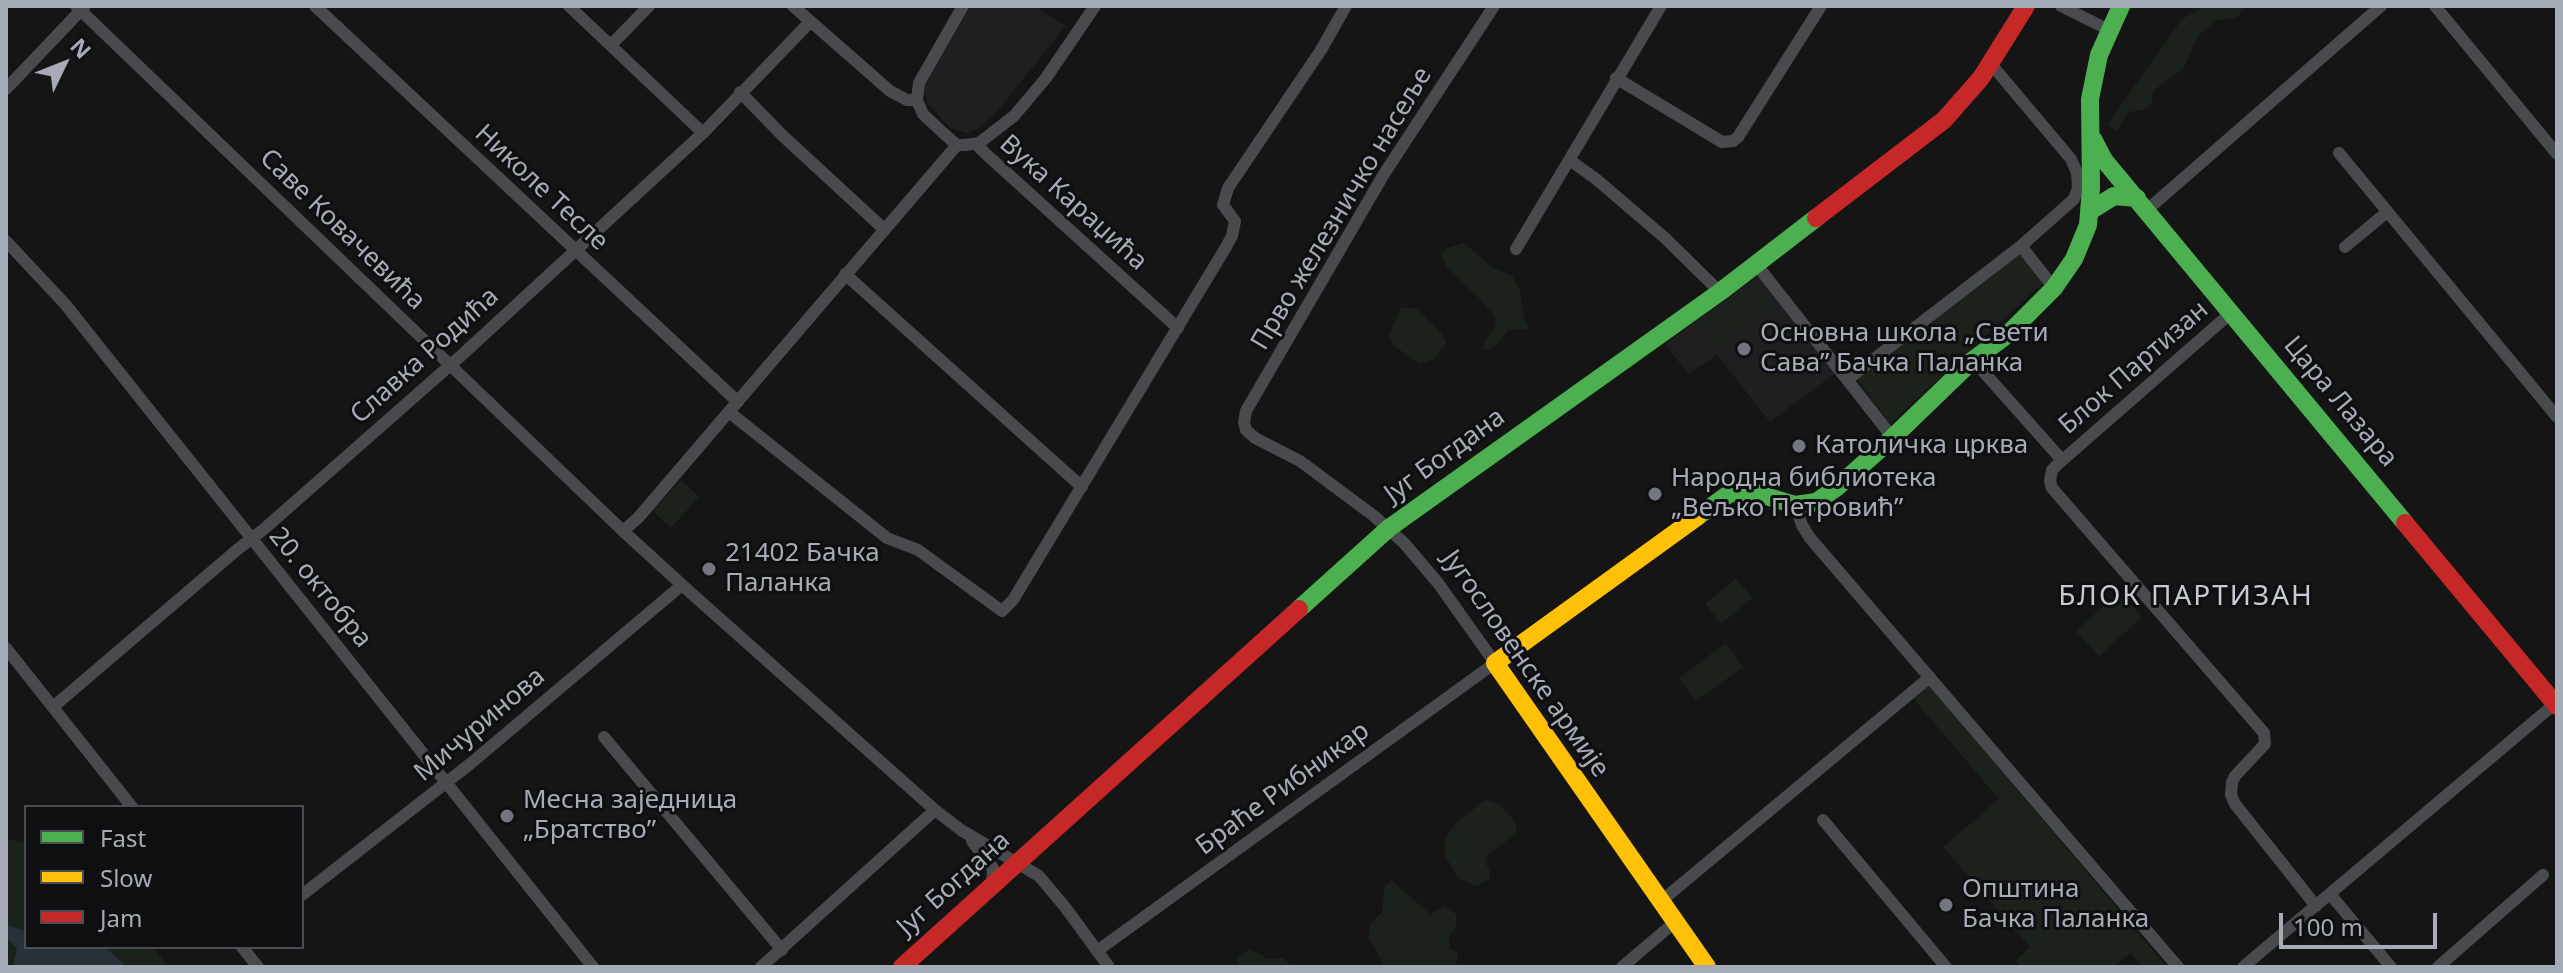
<!DOCTYPE html>
<html>
<head>
<meta charset="utf-8">
<style>
	body { margin:0 }
	#map { position:relative; width:2563px; height:973px; overflow:hidden; background:#151515; font-family:"Noto Sans",sans-serif }
	canvas { display:block }
	.frame { position:absolute; inset:0; border:8px solid #a5abb7; pointer-events:none }
	.legend { position:absolute; left:24px; top:805px; width:280px; height:144px; box-sizing:border-box; background:#0f0f11; border:2px solid #4b4d53; margin:0; padding:10px 14px; list-style:none; font-size:24px; color:#a5abb7 }
	.legend li { display:flex; align-items:center; gap:16px; height:40px }
	.legend b { width:40px; border:2px solid #4b4d53 }
	.north { position:absolute; left:24px; top:24px; width:80px; height:80px; -webkit-text-stroke:6px #0f0f11; paint-order:stroke; rotate:47deg; font-size:22px; font-weight:700; line-height:32px; text-align:center; color:#a5abb7 }
	.north::after { content:''; display:block; margin:auto; width:28px; height:36px; background:#a5abb7; clip-path:polygon(50% 0,100% 100%,50% 72%,0 100%) }
	.scale { position:absolute; left:2279px; top:913px; width:158px; height:36px; box-sizing:border-box; border:4px solid #a5abb7; border-top:0; padding-left:10px; font-size:24px; line-height:28px; white-space:nowrap; color:#a5abb7; -webkit-text-stroke:6px #0f0f11; paint-order:stroke }
</style>
</head>
<body>
<div id="map">
<canvas width="2563" height="973"></canvas>
<div class="frame"></div>
<ul class="legend">
<li><b style="height:10px;background:#4caf50"></b>Fast</li>
<li><b style="height:10px;background:#ffc107"></b>Slow</li>
<li><b style="height:10px;background:#c62828"></b>Jam</li>
</ul>
<div class="north">N</div>
<div class="scale">100 m</div>
</div>
<script>
const context = document.querySelector('canvas').getContext('2d');
context.lineJoin = 'round';
function fillPath(path, color) { context.fillStyle = color; context.fill(path, 'evenodd'); }
const poly = rows => new Path2D(rows.map(r => 'M' + r).join(''));
function stroke(path, color, width, dash) { context.strokeStyle = color; context.lineWidth = width; context.lineCap = dash ? 'butt' : 'round'; context.setLineDash(dash || []); context.stroke(path); }
function write(font, color, halo, rows, align = 'center') {
  context.font = font + ' "Noto Sans",sans-serif'; context.lineWidth = 6; context.setLineDash([]); context.textBaseline = 'middle'; context.strokeStyle = halo; context.fillStyle = color; for (const [text, x, y, turn = 0] of rows) {
    context.save(); context.translate(x, y); context.rotate((+turn || 0) * Math.PI / 180); context.textAlign = isNaN(turn) ? turn : align; if (halo) context.strokeText(text, 0, 0); context.fillText(text, 0, 0); context.restore();
  }
}
fillPath(poly([
	[971,6,1034,6,1066,26,994,115,980,128,967,133,950,128,927,103,924,87],
	[1760,275,1837,372,1770,422,1717,355,1688,374,1665,344]
]), '#1f1f21');
fillPath(poly([
	[2206,6,2247,6,2235,19,2216,20,2198,36,2183,69,2154,90,2151,104,2143,110,2128,112,2117,131,2107,125,2182,19],
	[1464,243,1493,268,1512,276,1520,290,1524,318,1529,329,1509,330,1495,347,1483,350,1485,340,1496,326,1494,316,1478,297,1447,268,1441,255,1446,248],
	[2022,253,2045,281,1890,424,1857,379],
	[1755,283,1772,305,1717,347,1700,325],
	[1401,307,1418,309,1443,335,1446,344,1433,360,1420,364,1393,345,1389,335],
	[681,480,699,497,671,528,653,511],
	[1736,578,1752,598,1721,624,1705,604],
	[2120,592,2142,617,2099,656,2076,631],
	[1726,643,1743,667,1696,701,1679,678],
	[1928,684,2167,967,2143,967,2130,953,2113,967,2021,967,2016,961,2030,947,1943,847,1999,799,1912,697],
	[1485,800,1501,805,1515,822,1517,833,1487,855,1485,862,1490,871,1489,880,1475,886,1458,878,1446,857,1444,841,1455,824],
	[6,839,26,843,26,947,153,947,168,967,6,967],
	[1391,880,1430,914,1443,906,1456,914,1456,927,1449,936,1450,948,1458,953,1456,967,1385,967,1369,938,1370,923,1382,913,1385,885],
	[1250,949,1268,959,1283,958,1293,967,1239,967,1238,958]
]), '#1b221b');
fillPath(poly([
	[6,924,26,932,26,947,105,947,127,967,13,967,17,948,6,938]
]), '#273137');
stroke(poly([
	[76,6,623,531,691,593,935,810,961,830,1039,876,1065,907,1109,967],
	[315,6,738,402],
	[569,6,703,133],
	[793,6,890,91,907,100,917,100],
	[963,6,919,83,917,100,923,114,942,132,957,145,965,145,979,143,1014,116,1046,78,1095,6],
	[2061,6,2111,31],
	[2435,6,2557,154],
	[611,45,649,6],
	[1991,64,2071,159,2077,173,2078,188,2074,199,2021,246],
	[1616,78,1722,142,1733,141,1738,137,1821,6],
	[6,89,85,6],
	[740,92,783,136,885,230],
	[979,143,980,148,986,154,1178,328],
	[2339,153,2557,417],
	[1571,161,1596,179,1665,238,1720,292],
	[2147,210,2381,6],
	[6,241,65,304,593,967],
	[2345,247,2387,212],
	[1516,249,1661,6],
	[1756,264,1893,438],
	[845,274,1082,487],
	[2232,312,2058,464,2052,470,2050,481,2052,488,2264,733,2265,744,2235,776,2232,782,2231,795,2235,804,2316,906],
	[1973,360,2062,460],
	[1848,379,2021,246,2054,288],
	[729,412,887,538,918,550,1002,611,1013,600,1226,247,1232,236,1235,221,1223,205,1228,188,1321,50,1346,6],
	[1795,505,1802,525,1810,538,2178,967],
	[623,531,638,518,957,145],
	[6,648,132,807],
	[53,707,238,549,264,529,463,354,703,133,810,22],
	[604,737,782,950],
	[1823,820,1946,967],
	[972,841,993,868,992,884],
	[2330,894,2391,967],
	[302,895,470,764,682,585],
	[1660,902,1930,677],
	[242,947,258,967],
	[1097,951,1495,663,1438,583,1404,543,1374,516,1300,461,1255,438,1246,430,1244,422,1246,411,1384,174,1494,6],
	[761,967,935,810],
	[1622,967,1675,922],
	[2243,967,2557,702],
	[2438,967,2543,875]
]), '#494a4e', 12);
stroke(poly([
	[2093,139,2104,160,2405,523],
	[2090,211,2114,196,2137,198],
	[1697,517,1730,493,1756,493,1795,505,1816,502,1836,488,1887,443,1973,360,2007,335,2054,288,2074,259,2088,225,2091,188,2090,99,2099,55,2121,6],
	[1299,609,1389,528,1720,292,1816,218]
]), '#4caf50', 18);
stroke(poly([
	[1697,517,1495,663,1707,967]
]), '#ffc107', 18);
stroke(poly([
	[1816,218,1944,120,1981,78,2026,6],
	[2405,523,2557,706],
	[902,967,1299,609]
]), '#c62828', 18);
for (const [x, y, r, color] of [
	[1744,349,8,"#73767e"],
	[1799,446,8,"#73767e"],
	[1655,494,8,"#73767e"],
	[709,569,8,"#73767e"],
	[507,816,8,"#73767e"],
	[1946,905,8,"#73767e"]
]) { const dot = new Path2D(); dot.arc(x, y, r, 0, 2 * Math.PI); context.fillStyle = color; context.fill(dot); stroke(dot, '#0f0f11', 3); }
write('26px', '#a5abb7', '#0f0f11', [
	["Николе Тесле",541,188,43],
	["Вука Караџића",1073,203,42],
	["Прво железничко насеље",1342,209,-59],
	["Саве Ковачевића",342,230,44],
	["Славка Родића",425,356,-42],
	["Блок Партизан",2134,368,-41],
	["Цара Лазара",2340,402,50],
	["Југ Богдана",1445,456,-36],
	["20. октобра",320,588,51],
	["Југословенске армије",1525,664,55],
	["Мичуринова",480,725,-40],
	["Браће Рибникар",1283,789,-36],
	["Југ Богдана",954,884,-42]
]);
write('26px', '#a5abb7', '#0f0f11', [
	["Основна школа „Свети",1760,334],
	["Сава” Бачка Паланка",1760,364],
	["Католичка црква",1815,446],
	["Народна библиотека",1671,479],
	["„Вељко Петровић”",1671,509],
	["21402 Бачка",725,554],
	["Паланка",725,584],
	["Месна заједница",523,801],
	["„Братство”",523,831],
	["Општина",1962,890],
	["Бачка Паланка",1962,920]
], 'left');
context.letterSpacing = '2px';
write('28px', '#c6cad3', '#0f0f11', [
	["БЛОК ПАРТИЗАН",2186,597]
]);
context.letterSpacing = '0px';
</script>
</body>
</html>
